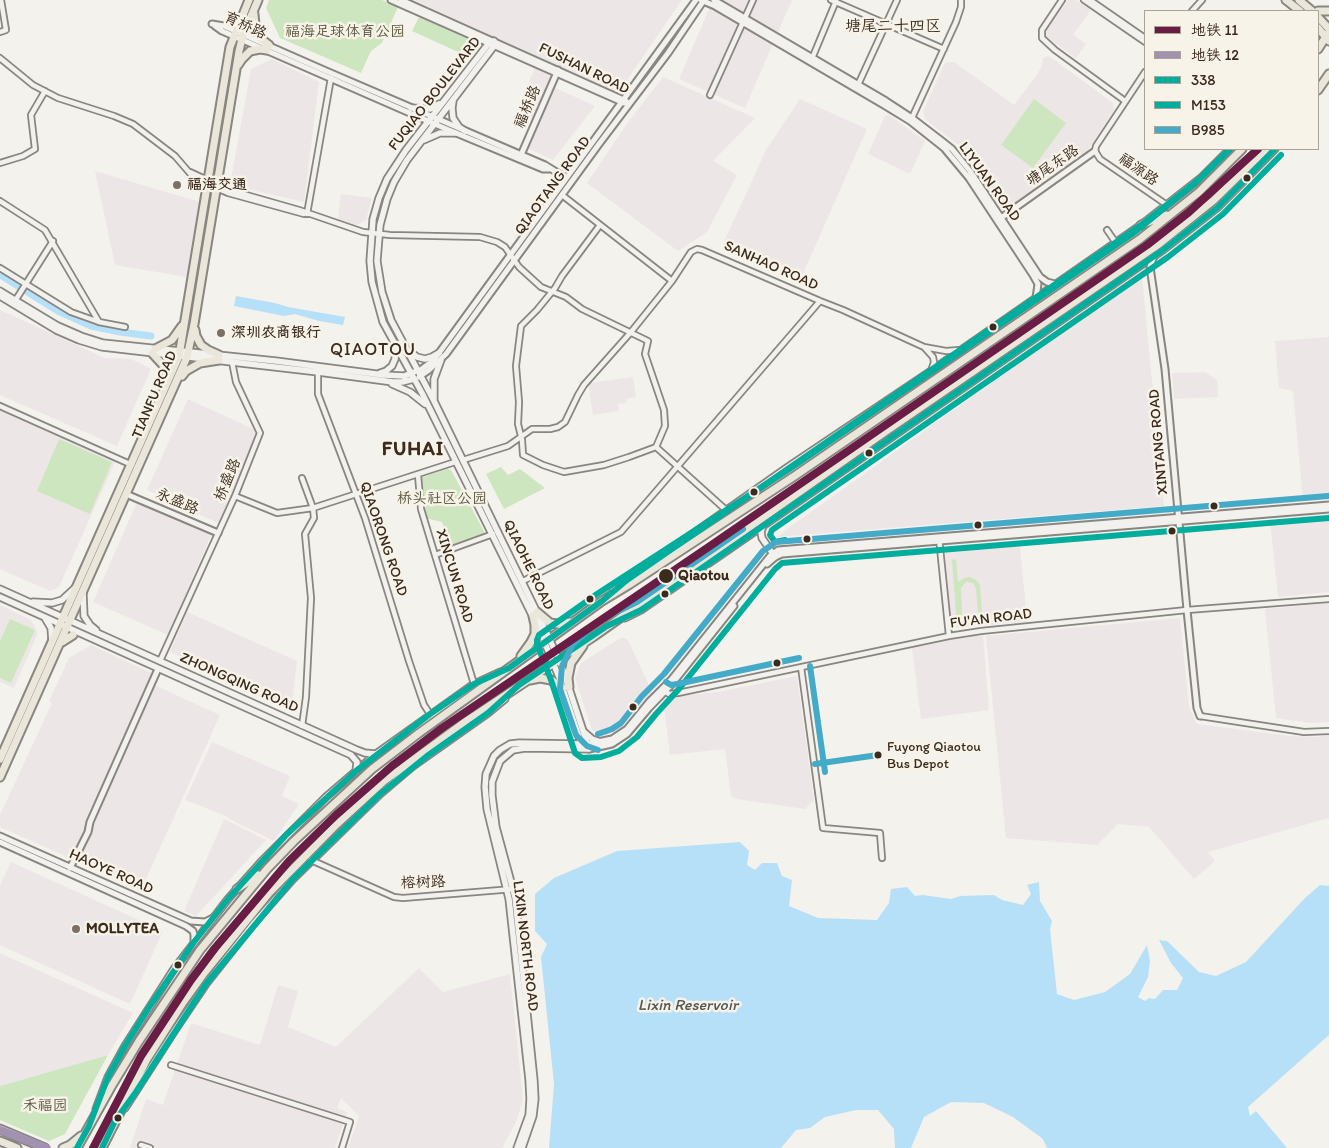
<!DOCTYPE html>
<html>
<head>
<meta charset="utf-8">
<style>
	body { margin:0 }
	#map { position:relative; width:1329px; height:1148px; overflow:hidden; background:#f4f2ec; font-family:Itim,"LXGW WenKai TC",sans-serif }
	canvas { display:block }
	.legend { position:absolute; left:1144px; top:10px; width:175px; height:140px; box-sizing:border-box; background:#f7f3e8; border:1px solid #aca397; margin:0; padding:6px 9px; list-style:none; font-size:15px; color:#3b2a1e }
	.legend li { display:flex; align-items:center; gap:10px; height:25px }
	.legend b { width:25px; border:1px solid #aca397 }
</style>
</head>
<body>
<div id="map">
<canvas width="1329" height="1148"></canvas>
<ul class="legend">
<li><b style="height:6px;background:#6a1d44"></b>地铁 11</li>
<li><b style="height:6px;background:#a192b2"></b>地铁 12</li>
<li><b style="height:6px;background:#01ad9c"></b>338</li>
<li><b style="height:6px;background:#01ad9c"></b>M153</li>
<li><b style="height:6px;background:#43aac7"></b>B985</li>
</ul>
</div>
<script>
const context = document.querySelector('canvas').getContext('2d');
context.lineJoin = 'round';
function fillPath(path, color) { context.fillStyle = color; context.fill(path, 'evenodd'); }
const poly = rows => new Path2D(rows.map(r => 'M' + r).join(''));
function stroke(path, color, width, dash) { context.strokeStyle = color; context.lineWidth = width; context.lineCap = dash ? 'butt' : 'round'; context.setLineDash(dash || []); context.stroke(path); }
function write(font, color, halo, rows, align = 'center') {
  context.font = font + ' Itim,"LXGW WenKai TC",sans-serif'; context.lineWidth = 5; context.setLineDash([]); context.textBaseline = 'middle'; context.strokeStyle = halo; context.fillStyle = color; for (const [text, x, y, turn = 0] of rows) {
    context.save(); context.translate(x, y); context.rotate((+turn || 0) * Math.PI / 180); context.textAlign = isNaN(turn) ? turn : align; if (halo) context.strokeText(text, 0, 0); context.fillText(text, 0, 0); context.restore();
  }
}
fillPath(poly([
	[414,0,682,0,618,93],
	[713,0,792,0,745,108,679,79],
	[1068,0,1076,0,1091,10,1073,35,1086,44,1076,58,1047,37,1047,29],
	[1049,56,1113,103,1114,110,1087,151,1009,207,1002,206,975,165,958,145,925,119,923,111,945,63,954,62,1014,105,1038,73,1042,65,1043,58],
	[272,59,319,82,304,202,239,187,231,179,251,69],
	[535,68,553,76,533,118,516,111],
	[663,77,755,118,713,161,737,175,707,232,678,251,587,183,626,125],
	[553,87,595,106,553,160,527,148],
	[800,99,867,129,801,278,723,244,766,150],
	[889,115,925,141,910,174,868,154,885,116],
	[95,171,200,202,187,277,115,265],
	[341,194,372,198,366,220,357,225,338,219],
	[1142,276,1164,506,776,537,952,411],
	[0,310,105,358,131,359,151,369,117,446,0,395],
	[1329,337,1329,499,1303,501,1293,391,1279,388,1275,341],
	[1205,372,1217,380,1218,397,1174,399,1172,373],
	[633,377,636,397,626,399,627,403,618,404,619,411,593,415,588,383],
	[188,399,260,432,218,523,147,490],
	[0,410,115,462,59,587,50,591,0,569],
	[137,502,211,535,168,635,93,602],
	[1329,514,1329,592,1278,597,1270,520],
	[1020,546,1027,622,952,628,945,552],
	[1329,603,1329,722,1311,723,1276,718,1265,609],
	[0,605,31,620,38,633,14,688,0,682],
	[187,612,297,661,292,706,170,652],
	[1180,618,1189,706,1197,724,1290,736,1318,737,1329,735,1329,818,1208,852,1215,861,1194,879,1149,827,1118,824,1097,845,1006,838,986,636],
	[983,635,989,710,921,719,912,648,950,640],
	[622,637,628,640,652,692,620,729,606,736,592,730,575,678,581,663],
	[91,645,156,675,152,684,220,715,141,890,0,827,0,815,52,703,49,701,69,658],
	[797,676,814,800,805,809,736,799,731,796,725,749,670,755,663,698,718,692],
	[212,742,290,776,282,796,299,804,274,841,229,819,226,816,185,800],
	[224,819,266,840,196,916,184,911],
	[11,862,163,931,130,1004,0,945,0,885],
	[0,953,133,1013,108,1055,0,1086],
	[419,968,443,992,510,974,523,1100,516,1122,502,1148,348,1148,359,1116,341,1098,337,1108,347,1112,335,1148,130,1148,146,1099,163,1105,191,1023,260,1045,278,985,298,991,288,1027,336,1047]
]), '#ede6e7');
fillPath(poly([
	[269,0,382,0,398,7,382,43,371,51,361,73,280,38,266,8],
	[419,17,471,40,473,48,467,56,412,31],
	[1034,99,1066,123,1033,168,1001,145],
	[59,439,112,462,90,514,37,491],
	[501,467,508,475,520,469,545,488,504,509,486,474],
	[447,469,451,470,486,535,452,547,442,522,425,518,422,509,420,478],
	[956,559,958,582,964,578,970,577,976,580,980,585,982,612,981,618,977,623,968,625,961,622,962,627,957,627,952,560],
	[966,582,973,583,976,589,978,614,976,618,971,621,965,619,962,614,961,588],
	[10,619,35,630,11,683,0,678,0,641],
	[108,1055,65,1134,49,1141,0,1120,0,1086]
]), '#cee6bf');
fillPath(poly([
	[236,296,275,303,288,307,345,317,343,325,319,321,295,314,284,316,234,306],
	[740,842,749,851,747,865,755,870,762,863,777,863,782,876,792,880,789,906,818,918,877,920,889,903,891,889,907,887,915,896,923,895,951,899,960,896,994,895,1002,900,1023,905,1031,894,1027,885,1039,882,1040,901,1052,921,1050,929,1057,994,1074,1000,1105,992,1130,974,1147,945,1150,961,1148,977,1138,997,1145,1001,1149,998,1155,999,1163,990,1177,990,1183,978,1171,963,1159,940,1167,941,1199,972,1216,976,1246,962,1305,898,1320,885,1329,886,1329,1035,1248,1107,1250,1116,1256,1111,1287,1148,1047,1148,1043,1139,1013,1117,984,1103,951,1102,924,1117,911,1148,895,1148,894,1129,878,1110,856,1110,825,1117,810,1128,796,1130,781,1148,549,1148,554,1084,541,957,547,944,535,931,535,894,554,878,617,851]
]), '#b6e0f8');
stroke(poly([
	[0,275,58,311,91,326,120,332,151,336]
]), '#b6e0f8', 7);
const minor = poly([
	[831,0,944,49],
	[1062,0,1042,30,1042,38,1055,50,1125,101],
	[1084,0,1145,42],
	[1090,0,1145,38],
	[1192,11,1202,0],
	[0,32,6,30,1,0],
	[0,58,33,85,58,98,114,116,133,124,175,156,194,178,228,193,304,214],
	[811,61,836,1],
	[1145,72,1096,146,1095,151,1100,159,1167,205],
	[857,87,897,0],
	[710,95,753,0],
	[911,120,956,22,961,7,961,0],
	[0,163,23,156,35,149,31,115,45,91],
	[190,172,229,190,299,210,363,232,390,235,480,237,497,242,505,247,519,267,541,287,566,297,582,309,648,341,645,354,664,410,665,426,656,447,726,510],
	[562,195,672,281],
	[0,201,45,230,99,322],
	[307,214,331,78],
	[600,225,562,276,555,288,537,310,521,326,516,366,519,402,518,424,522,440,523,455,543,465,564,472,604,465,629,457,656,447],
	[1107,230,1116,243],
	[0,268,71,312,99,322,125,327],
	[15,301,53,241],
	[931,371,934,362,933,357,924,347,946,351,959,350],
	[318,372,318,394,365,518,409,661,424,705,430,714],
	[0,406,132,465],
	[463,460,508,446,532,429,550,429,558,427,565,422,578,395,584,385,631,332,672,281,691,252,697,249,702,250,820,301,843,310,924,347],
	[418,475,421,509,474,684],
	[235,496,277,513,313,508,455,462],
	[939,538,949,636],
	[435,555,493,534],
	[523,581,621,532,820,301],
	[160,661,235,496,260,433,236,382,232,362],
	[801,667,823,828,880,833,882,858],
	[662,690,669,694,678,693,949,636,981,631,1187,610,1329,599],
	[1200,716,1304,732,1329,731],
	[302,726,306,697,311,598,305,534,314,518,313,508,302,478],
	[311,860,394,897,403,898,513,889],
	[171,1065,350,1122,342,1148],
	[141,1145,150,1148]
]);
const tertiary = poly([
	[391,0,624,103],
	[401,0,626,101],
	[701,0,715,6,884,105,910,121,944,148,969,178,1033,275,1038,284,1036,298],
	[714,0,886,101,912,118,942,141,952,149,970,171,1040,277,1047,282,1055,284],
	[212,24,224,26,324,70,545,165,566,178],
	[215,26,222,31,444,128,543,169,549,169],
	[521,155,558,70],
	[1001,218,1095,151],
	[1154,256,1150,267,1165,369,1187,610,1197,708,1200,716],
	[419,371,430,363,439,353,696,0],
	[419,377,429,370,446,354,599,144,668,53,704,0],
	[126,494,218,533],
	[767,564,775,557,782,554,1329,509],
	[588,744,612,739,627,729,649,702,671,680,770,556,778,550,1329,505],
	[589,749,612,744,627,734,649,708,672,684,734,606],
	[0,836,191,921,205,922,213,918],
	[0,842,186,926,193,931,194,935,194,942],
	[70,868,88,832,90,822,158,669]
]);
const secondary = poly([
	[494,41,494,46,407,160,394,182,387,199,380,225,377,261,382,292,391,320,434,401,545,629,562,667,589,749,525,748,513,750,500,761,492,782,492,795,496,827,515,897,534,1080,535,1099,533,1116,522,1148],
	[494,41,489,43,406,150,387,179,379,198,373,219,370,261,372,282,383,322,422,393,539,629,559,677,583,749],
	[453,101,452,108,453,118,459,127,465,131],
	[411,108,430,109,439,104],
	[424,140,440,133,455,133],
	[0,291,58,326,81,336,103,343,276,361,384,375,404,376,414,372],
	[0,296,56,330,79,340,102,347,318,372,393,382,402,382,414,379],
	[409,351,417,357,425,359,432,357,439,353],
	[380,373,386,371,392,366,395,359,396,347],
	[392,384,410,392,425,404],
	[434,399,434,379,441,360],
	[763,526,761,532,762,538,775,557],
	[0,589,357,750,365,753,376,754],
	[613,591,627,580,788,467,931,371,1141,225,1202,177,1230,149],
	[83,592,84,616,90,625,96,630],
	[0,597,351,755,357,762,356,771],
	[33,602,52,603,62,600,76,587],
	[45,618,51,628,52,642],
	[625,618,641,610,1163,250,1217,208,1275,149],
	[584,732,592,739,601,742],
	[125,1108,175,1030,206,984,255,922,293,879,380,794,413,766,488,713,505,699],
	[96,1109,108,1077,125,1046,174,969,228,899,261,862,326,797,376,754,474,684,500,672],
	[517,1148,529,1115,530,1099,529,1080,509,899,487,809,485,787,486,774,494,756,500,750,510,744,519,743,583,744]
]);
const primary = poly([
	[1286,0,1300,11],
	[1299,0,1312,11],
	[1318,11,1329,11],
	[254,14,255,25,257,32,260,38,269,45],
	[1318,17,1329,29],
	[1318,28,1329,41],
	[1318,49,1329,32],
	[238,65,242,59,250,51,260,49,267,50],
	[1318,90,1329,74],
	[1141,225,1166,215],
	[195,330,196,336,201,345,208,350,219,355],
	[155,349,172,340,182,326],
	[152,353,163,365,167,377,166,383],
	[182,376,186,371,200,363,219,360],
	[537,612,550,623,558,624,570,622],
	[62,642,73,635],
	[521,656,531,642,535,634,535,625,533,616],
	[530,680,540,678,551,680,563,688],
	[569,687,568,678,571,663,583,646],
	[0,759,179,356,230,47,249,0],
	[0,777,187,357,194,324,239,51,243,35,258,0],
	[237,889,258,875],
	[0,1129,45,1148],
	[0,1141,17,1148],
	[63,1148,70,1145,81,1136],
	[77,1148,111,1087,139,1041,200,950,267,869,294,841,372,769,419,733,602,601,630,584,796,475,1140,239,1199,192,1242,149],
	[102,1148,147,1059,182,1004,205,972,269,893,335,826,384,781,462,724,593,637,888,430,1159,244,1214,200,1266,149]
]);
stroke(minor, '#898580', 8);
stroke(tertiary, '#898580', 9);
stroke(secondary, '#898580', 9);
stroke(primary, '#898580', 11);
stroke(minor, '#f2f1ed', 4.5);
stroke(tertiary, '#f2f1ed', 5);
stroke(secondary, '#f2f1ed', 5.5);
stroke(primary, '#ebe6da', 7);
stroke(poly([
	[77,1148,89,1126,108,1077,125,1046,150,1006,194,942,228,899,287,834,356,771,430,714,474,684,509,668,602,601,627,580,1141,225,1202,177,1230,149],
	[102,1148,115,1121,136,1092,206,984,293,879,380,794,427,756,488,713,519,685,607,626,641,610,1163,250,1217,208,1275,149]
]), '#01ad9c', 6);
stroke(poly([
	[1230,149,1193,185,1135,232,791,468,597,594,539,635,537,640,537,644,551,680,575,753,582,758,601,757,619,751,637,737,656,714,679,689,775,569,782,563,1329,518],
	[785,540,775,542,770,535,772,530,1168,257,1223,214,1281,155]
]), '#01ad9c', 6);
stroke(poly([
	[810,666,825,772],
	[666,682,671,685,677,684,799,658],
	[598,734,612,729,621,723,642,696,664,674,763,551,776,542,1328,496],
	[598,750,587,746,576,735,560,689,562,666,573,644,602,619,637,602,743,529],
	[815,764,878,755]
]), '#43aac7', 6);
stroke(poly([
	[93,1148,141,1056,191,980,215,948,289,861,336,815,392,766,442,728,710,546,1147,245,1189,212,1258,149]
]), '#6a1d44', 8);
stroke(poly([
	[0,1130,46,1148]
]), '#a192b2', 8);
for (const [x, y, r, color] of [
	[1247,178,4.5,"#3b2a1e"],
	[177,185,5,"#7c7066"],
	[993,327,4.5,"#3b2a1e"],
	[221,333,5,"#7c7066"],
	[869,453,4.5,"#3b2a1e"],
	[754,492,4.5,"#3b2a1e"],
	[1214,506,4.5,"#3b2a1e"],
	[978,525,4.5,"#3b2a1e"],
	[1172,531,4.5,"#3b2a1e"],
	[807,539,4.5,"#3b2a1e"],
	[666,576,8,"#3b2a1e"],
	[665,594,4.5,"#3b2a1e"],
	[590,599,4.5,"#3b2a1e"],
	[777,663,4.5,"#3b2a1e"],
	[633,707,4.5,"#3b2a1e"],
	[878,755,4.5,"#3b2a1e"],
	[76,929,5,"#7c7066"],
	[178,965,4.5,"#3b2a1e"],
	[118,1118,4.5,"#3b2a1e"]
]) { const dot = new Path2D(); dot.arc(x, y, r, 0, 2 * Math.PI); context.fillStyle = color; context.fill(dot); stroke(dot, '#f7f3e8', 2); }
write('14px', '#3b2a1e', '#f7f3e8', [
	["Fuyong Qiaotou",887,747],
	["Bus Depot",887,764]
], 'left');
write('15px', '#3b2a1e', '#f7f3e8', [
	["育桥路",245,26,25],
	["FUSHAN ROAD",584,69,26],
	["FUQIAO BOULEVARD",435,94,-52],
	["福桥路",528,107,-67],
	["塘尾东路",1053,166,-35],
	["福源路",1138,170,35],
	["LIYUAN ROAD",989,182,54],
	["QIAOTANG ROAD",553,186,-54],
	["SANHAO ROAD",771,266,24],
	["TIANFU ROAD",155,395,-67],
	["XINTANG ROAD",1159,442,-95],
	["桥盛路",228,480,-67],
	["永盛路",177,502,23],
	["QIAORONG ROAD",383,539,71],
	["QIAOHE ROAD",528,565,64],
	["XINCUN ROAD",454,576,73],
	["FU'AN ROAD",991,619,-7],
	["ZHONGQING ROAD",239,683,24],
	["HAOYE ROAD",111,872,24],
	["榕树路",423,883,-2],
	["LIXIN NORTH ROAD",525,946,83]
]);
write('15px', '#58563d', '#f7f3e8', [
	["福海足球体育公园",345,32],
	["桥头社区公园",442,499],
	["禾福园",45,1106]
]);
write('bold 15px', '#3b2a1e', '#f7f3e8', [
	["福海交通",187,185],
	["深圳农商银行",231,333],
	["MOLLYTEA",86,929]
], 'left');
write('bold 15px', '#3b2a1e', '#f7f3e8', [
	["Qiaotou",678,576]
], 'left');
write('16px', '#3b2a1e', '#f7f3e8', [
	["塘尾二十四区",893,27]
]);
write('italic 16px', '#535656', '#f7f3e8', [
	["Lixin Reservoir",688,1006]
]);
context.letterSpacing = '1px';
write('18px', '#3b2a1e', '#f7f3e8', [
	["QIAOTOU",373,350]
]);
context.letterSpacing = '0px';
context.letterSpacing = '1px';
write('bold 20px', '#3b2a1e', '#f7f3e8', [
	["FUHAI",413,450]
]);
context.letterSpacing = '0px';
</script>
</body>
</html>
